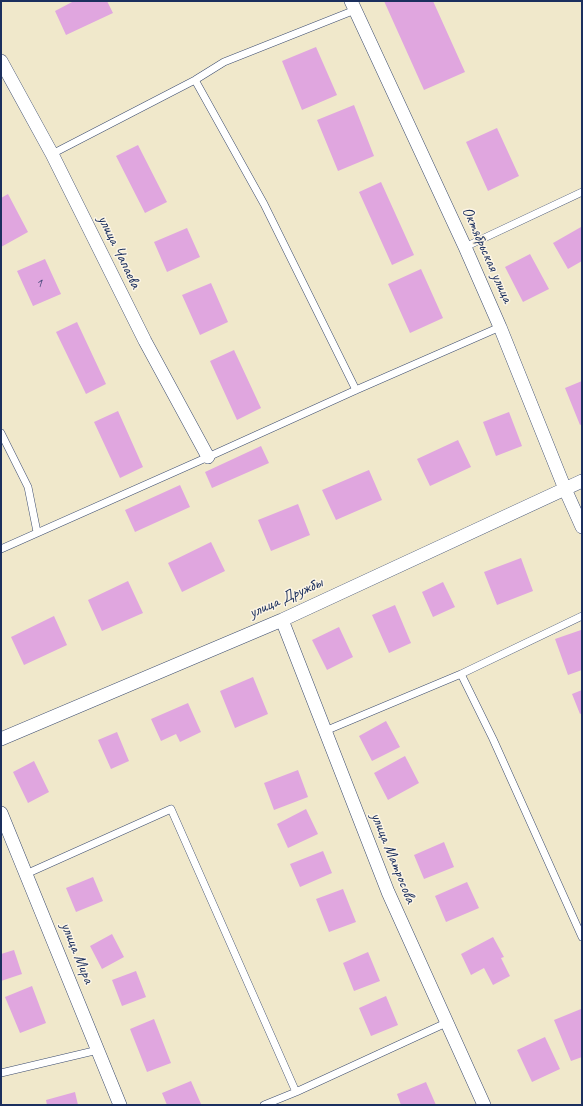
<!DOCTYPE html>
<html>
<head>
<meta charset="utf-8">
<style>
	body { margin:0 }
	#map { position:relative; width:583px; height:1106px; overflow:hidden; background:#f0e8cb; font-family:Caveat,sans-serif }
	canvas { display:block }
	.frame { position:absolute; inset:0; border:2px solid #1b2f5e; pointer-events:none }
</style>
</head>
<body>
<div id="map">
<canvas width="583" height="1106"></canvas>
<div class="frame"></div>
</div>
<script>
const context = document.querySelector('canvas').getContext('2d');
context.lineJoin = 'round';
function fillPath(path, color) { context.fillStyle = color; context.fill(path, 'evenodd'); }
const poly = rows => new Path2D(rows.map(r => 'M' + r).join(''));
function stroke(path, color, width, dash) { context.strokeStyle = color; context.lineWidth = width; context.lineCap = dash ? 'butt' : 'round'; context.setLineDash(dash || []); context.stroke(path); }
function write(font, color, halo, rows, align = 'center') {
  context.font = font + ' Caveat,sans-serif'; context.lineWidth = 3; context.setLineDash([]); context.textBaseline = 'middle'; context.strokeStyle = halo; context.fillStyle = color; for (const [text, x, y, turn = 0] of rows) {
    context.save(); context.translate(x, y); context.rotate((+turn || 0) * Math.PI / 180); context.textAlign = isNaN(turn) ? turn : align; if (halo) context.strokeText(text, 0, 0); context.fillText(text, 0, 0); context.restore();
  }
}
fillPath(poly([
	[74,1,107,1,113,13,66,35,55,11],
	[384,1,433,1,465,72,424,90],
	[316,47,337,95,302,110,282,61],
	[354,105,374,156,338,171,317,120],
	[497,128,519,176,488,191,466,142],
	[138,145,167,202,145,213,116,156],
	[381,182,414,255,392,265,359,192],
	[8,194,28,232,1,247,1,198],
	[581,227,582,261,568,269,553,243],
	[187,228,200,257,167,272,154,242],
	[530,254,549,289,523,302,505,267],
	[45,259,61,294,33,306,17,271],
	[421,269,443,318,410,333,388,284],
	[211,283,228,322,200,335,182,295],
	[77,322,106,384,86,394,56,332],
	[234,350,261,408,237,420,210,361],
	[582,381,582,424,580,425,565,388],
	[118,411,143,467,120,478,94,422],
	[509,412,522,446,496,456,483,422],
	[458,440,471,467,430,486,417,459],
	[261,446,269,463,212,488,205,472],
	[369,470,382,500,336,520,322,490],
	[180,485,190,507,135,532,125,510],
	[298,504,310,535,271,551,258,520],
	[211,542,225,571,182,592,168,563],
	[521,558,533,591,497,605,484,572],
	[128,581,143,613,102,631,88,600],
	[443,582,455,607,433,617,422,592],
	[395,605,411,643,389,653,372,615],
	[54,616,67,645,24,665,11,637],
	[339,627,353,657,327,670,312,640],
	[581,630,582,632,582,670,568,675,555,639],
	[253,677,268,714,235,728,220,691],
	[582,690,582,713,580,714,572,694],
	[188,703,201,732,180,742,176,734,161,741,151,719],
	[386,721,400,747,372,761,359,736],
	[117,732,129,761,111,769,98,740],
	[405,756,419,783,388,800,374,773],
	[34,761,49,792,28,803,13,772],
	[298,770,308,797,274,810,264,783],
	[306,809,318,834,288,848,277,824],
	[444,842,454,867,424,879,414,855],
	[323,851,332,873,300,887,290,864],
	[93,877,103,901,76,912,66,888],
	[467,882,479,908,446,922,435,896],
	[343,889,356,922,329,932,316,899],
	[112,934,124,957,102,969,90,946],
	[493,937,504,957,501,958,510,976,493,985,484,968,471,975,461,954],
	[14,950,22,974,1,981,1,954],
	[368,952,380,981,354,991,343,963],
	[136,971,146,997,122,1006,112,980],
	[32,986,46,1023,20,1033,5,997],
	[386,996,398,1025,371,1036,359,1008],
	[581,1009,582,1012,582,1057,571,1061,554,1020],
	[154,1019,171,1063,147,1072,130,1029],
	[545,1037,560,1069,532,1082,517,1050],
	[191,1081,201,1104,167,1105,162,1093],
	[426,1082,436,1105,401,1105,397,1094],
	[75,1092,78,1105,47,1105,46,1100]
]), '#e0a6df');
const lane = poly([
	[195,80,264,204,356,390],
	[52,154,195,80,224,62,355,10],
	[465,247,582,192],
	[1,433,28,487,37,532],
	[1,549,208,457,356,390,500,327],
	[461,674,493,739,582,937],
	[325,731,461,674,582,616],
	[26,874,171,809,296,1092],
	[1,1073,98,1050],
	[264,1105,296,1092,446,1023]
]);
const street = poly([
	[351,1,465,247,500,327,565,489,582,527],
	[1,61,52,154,145,341,208,457],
	[282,620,388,892,484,1105],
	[1,739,282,620,582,481],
	[1,813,120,1105]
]);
stroke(lane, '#3b4b6e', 8);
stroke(street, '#3b4b6e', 14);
stroke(lane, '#fff', 7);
stroke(street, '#fff', 13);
write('14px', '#4c4d7e', null, [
	["1",39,283]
]);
write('16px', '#1b2f5e', '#fcf5e5', [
	["улица Чапаева",119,252,64],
	["Октябрьская улица",487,255,66],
	["улица Дружбы",286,598,-24],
	["улица Матросова",393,858,68],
	["улица Мира",77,953,68]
]);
</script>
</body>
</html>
